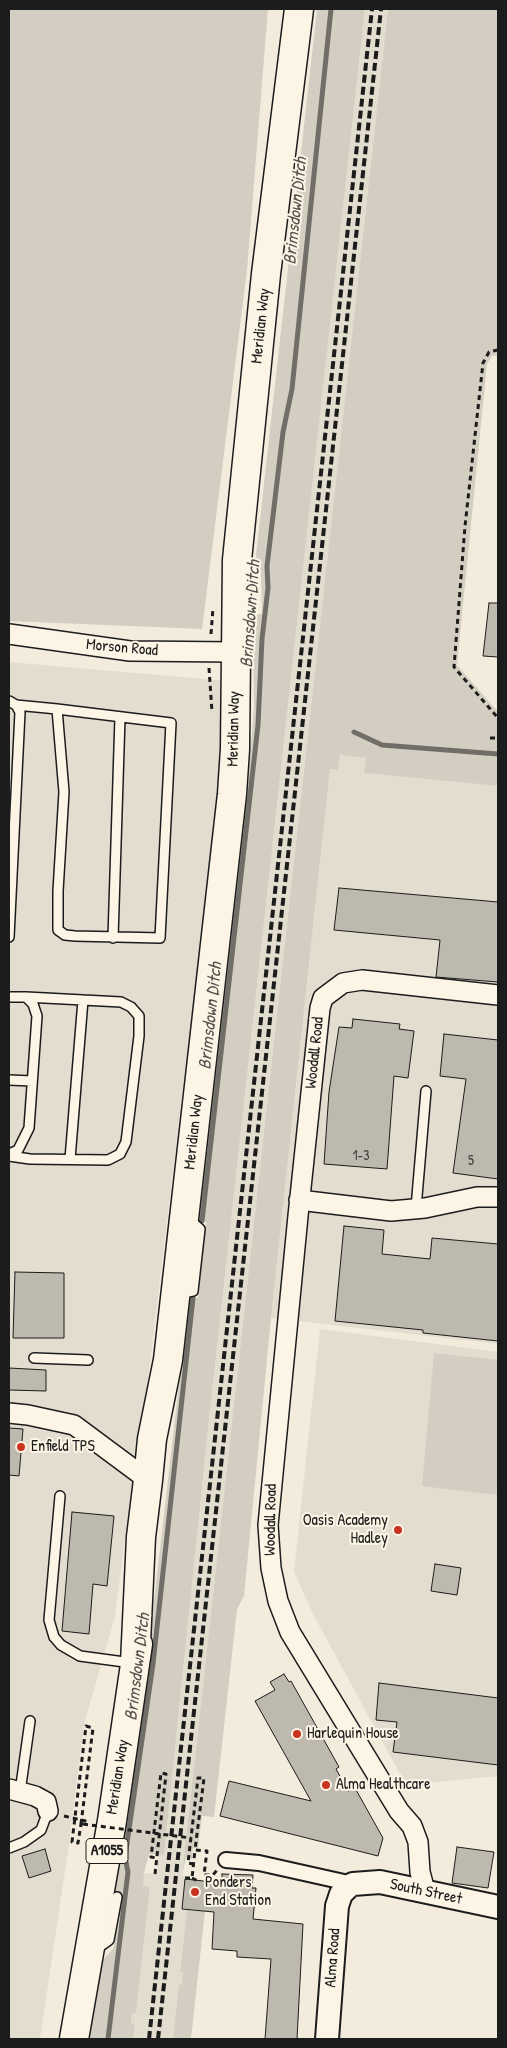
<!DOCTYPE html>
<html>
<head>
<meta charset="utf-8">
<style>
	body { margin:0 }
	#map { position:relative; width:507px; height:2048px; overflow:hidden; background:#f3ecdd; font-family:"Patrick Hand",sans-serif }
	canvas { display:block }
	.frame { position:absolute; inset:0; border:10px solid #1c1c1c; pointer-events:none }
</style>
</head>
<body>
<div id="map">
<canvas width="507" height="2048"></canvas>
<div class="frame"></div>
</div>
<script>
const context = document.querySelector('canvas').getContext('2d');
context.lineJoin = 'round';
function fillPath(path, color) { context.fillStyle = color; context.fill(path, 'evenodd'); }
const poly = rows => new Path2D(rows.map(r => 'M' + r).join(''));
function stroke(path, color, width, dash) { context.strokeStyle = color; context.lineWidth = width; context.lineCap = dash ? 'butt' : 'round'; context.setLineDash(dash || []); context.stroke(path); }
function write(font, color, halo, rows, align = 'center') {
  context.font = font + ' "Patrick Hand",sans-serif'; context.lineWidth = 4; context.setLineDash([]); context.textBaseline = 'middle'; context.strokeStyle = halo; context.fillStyle = color; for (const [text, x, y, turn = 0] of rows) {
    context.save(); context.translate(x, y); context.rotate((+turn || 0) * Math.PI / 180); context.textAlign = isNaN(turn) ? turn : align; if (halo) context.strokeText(text, 0, 0); context.fillText(text, 0, 0); context.restore();
  }
}
fillPath(poly([
	[365,9,388,9,182,1875,186,1876,185,1879,201,1911,187,1910,180,1970,183,1971,181,1985,179,1985,173,2039,133,2039,135,2025,131,2024,132,2013,136,2013,150,1888,143,1887,144,1873,157,1874,159,1854,164,1855,211,1401],
	[9,662,228,681,219,786,141,1439,130,1498,115,1617,84,1724,69,1844,40,2039,9,2039],
	[340,755,366,758,364,773,498,786,498,1344,271,1318,330,769,338,770],
	[320,1329,498,1352,498,1776,406,1785,313,1614,294,1572]
]), '#e3ddcf');
fillPath(poly([
	[9,9,268,9,247,270,202,629,9,621],
	[317,9,365,9,211,1401,164,1855,149,1854,144,1873,143,1886,150,1887,136,2013,132,2013,131,2023,135,2024,133,2039,86,2039,104,1959,113,1949,122,1898,112,1896,139,1732,189,1297,198,1298,206,1222,197,1221,251,746,254,706,253,615,262,614,261,574,255,564],
	[388,9,498,9,498,355,492,356,487,364,457,665,498,712,498,786,364,773,366,758,340,755,338,770,330,769,271,1318,244,1596,237,1609,214,1817,202,1816,198,1848,193,1848,192,1859,186,1858,182,1875],
	[434,1353,498,1360,498,1495,422,1486],
	[202,1902,206,1902,191,2039,173,2039,179,1984,181,1985,183,1972,180,1971,187,1910,201,1911]
]), '#d3cec1');
stroke(poly([
	[354,732,382,745,498,754],
	[202,1221,258,725,262,639,268,588,267,566,283,432,292,389,331,9],
	[108,2039,128,1872,125,1857,153,1664,193,1298]
]), '#716e68', 5);
const building = poly([
	[489,603,498,603,498,657,483,656,489,603],
	[339,888,498,902,498,982,436,977,440,940,334,930,339,888],
	[353,1019,400,1024,399,1029,414,1031,408,1078,394,1076,387,1169,324,1164,329,1092,339,1027,352,1028,353,1019],
	[444,1034,498,1040,498,1179,453,1173,466,1079,440,1076,444,1034],
	[344,1226,384,1230,382,1254,430,1259,432,1238,498,1244,498,1341,423,1333,423,1330,335,1321,344,1226],
	[15,1272,64,1273,64,1338,13,1338,15,1272],
	[9,1368,46,1370,46,1391,9,1390,9,1368],
	[9,1428,23,1429,19,1476,9,1475,9,1428],
	[72,1512,114,1516,107,1586,93,1584,89,1634,62,1631,72,1512],
	[435,1564,461,1568,457,1595,431,1591,435,1564],
	[284,1674,289,1682,291,1681,339,1767,336,1769,348,1791,355,1788,383,1838,378,1856,220,1816,229,1781,311,1801,255,1701,275,1690,270,1682,284,1674],
	[379,1683,498,1698,498,1765,393,1752,397,1722,376,1720,379,1683],
	[457,1847,494,1852,488,1888,452,1883,457,1847],
	[45,1849,51,1871,29,1878,22,1856,45,1849],
	[222,1874,253,1875,252,1888,256,1888,253,1919,303,1924,297,2039,265,2039,271,1959,237,1957,237,1951,212,1949,214,1912,182,1909,185,1879,222,1883,222,1874]
]);
fillPath(building, '#beb9ae');
stroke(building, '#1c1c1c', 1);
const service = poly([
	[9,701,16,705,20,712,9,937],
	[16,705,57,709,171,723,160,938,75,936,65,935,58,930,58,891,64,792,57,709],
	[113,938,120,717],
	[9,997,26,997,33,1004,37,1016,29,1128,18,1150,9,1154],
	[9,1080,32,1081],
	[9,1156,30,1159,108,1160,120,1154,126,1142,139,1036,139,1016,131,1007,121,1002,26,997],
	[70,1159,83,1000],
	[416,1208,426,1091],
	[178,1294,193,1291,200,1229,189,1219],
	[34,1358,88,1360],
	[60,1496,49,1620,54,1637,61,1645,80,1656,132,1663],
	[20,1792,30,1721],
	[9,1848,24,1842,41,1830,48,1811],
	[93,1944,102,1945,109,1940,117,1897]
]);
const pedestrian = poly([
	[226,1860,259,1863,353,1884]
]);
const minor = poly([
	[9,634,130,651,235,652],
	[299,1200,391,1211,425,1208,477,1197,498,1197],
	[9,1413,28,1415,74,1425,148,1480],
	[9,1789,35,1796,46,1802,48,1811],
	[425,1891,420,1872,418,1842,412,1826,399,1811,290,1632,278,1601,271,1568,268,1525,298,1216,320,1008,323,998,343,983,362,980,498,995]
]);
const tertiary = poly([
	[327,2039,337,1906,341,1894,348,1887,353,1884,380,1882,498,1907]
]);
const primary = poly([
	[135,1663,141,1537,148,1480,152,1439,168,1360,232,794,235,749,237,560,266,274,299,9],
	[74,2039,112,1821,138,1644]
]);
stroke(service, '#1c1c1c', 12);
stroke(pedestrian, '#1c1c1c', 18);
stroke(minor, '#1c1c1c', 22);
stroke(tertiary, '#1c1c1c', 26);
stroke(primary, '#1c1c1c', 31);
stroke(poly([
	[498,350,489,352,483,363,465,526,454,667,498,718],
	[211,634,213,608],
	[209,668,212,712],
	[490,738,498,738],
	[64,1816,90,1822],
	[83,1824,81,1824,78,1843,72,1842,86,1726,93,1728],
	[194,1864,188,1863,198,1778,204,1778,195,1850,207,1851,204,1875,213,1875,217,1870],
	[155,1874,166,1774,161,1773,151,1857,157,1858],
	[185,1878,192,1878,195,1850],
	[192,1878,198,1881]
]), '#1c1c1c', 3, [5, 4]);
stroke(service, '#fcf5e5', 9);
stroke(pedestrian, '#fcf5e5', 14);
stroke(minor, '#fcf5e5', 19);
stroke(tertiary, '#fcf5e5', 22);
stroke(primary, '#fcf5e5', 28);
stroke(poly([
	[149,2039,372,9],
	[158,2039,381,9]
]), '#1c1c1c', 4, [8, 4]);
stroke(poly([
	[81,1824,93,1728],
	[83,1824,191,1838]
]), '#1c1c1c', 3, [5, 4]);
for (const [x, y, r, color] of [
	[21,1447,5,"#c8321e"],
	[398,1530,5,"#c8321e"],
	[297,1734,5,"#c8321e"],
	[326,1785,5,"#c8321e"],
	[195,1892,5,"#c8321e"]
]) { const dot = new Path2D(); dot.arc(x, y, r, 0, 2 * Math.PI); context.fillStyle = color; context.fill(dot); stroke(dot, '#fcf5e5', 2); }
write('14px', '#444340', null, [
	["1-3",361,1156],
	["5",471,1161]
]);
for (const [x, y, w] of [
	[107,1851,42]
]) { const box = new Path2D(); box.roundRect(x - w / 2, y - 12.5, w, 25, 4); context.fillStyle = '#fcf5e5'; context.fill(box); stroke(box, '#1c1c1c', 1); }
write('bold 15px', '#1c1c1c', null, [
	["A1055",107,1851]
]);
write('16px', '#1c1c1c', '#fcf5e5', [
	["Meridian Way",261,326,-84],
	["Morson Road",122,648,5],
	["Meridian Way",234,729,-89],
	["Woodall Road",315,1053,-84],
	["Meridian Way",194,1132,-84],
	["Woodall Road",271,1520,-89],
	["Meridian Way",118,1777,-81],
	["South Street",426,1892,12],
	["Alma Road",333,1958,-86]
]);
write('16px', '#1c1c1c', '#fcf5e5', [
	["Enfield TPS",31,1447],
	["Oasis Academy",388,1521,"right"],
	["Hadley",388,1539,"right"],
	["Harlequin House",307,1734],
	["Alma Healthcare",336,1785],
	["Ponders",205,1883],
	["End Station",205,1901]
], 'left');
write('italic 18px', '#55534f', '#fcf5e5', [
	["Brimsdown Ditch",296,211,-84],
	["Brimsdown Ditch",251,614,-86],
	["Brimsdown Ditch",211,1016,-84],
	["Brimsdown Ditch",138,1667,-83]
]);
</script>
</body>
</html>
